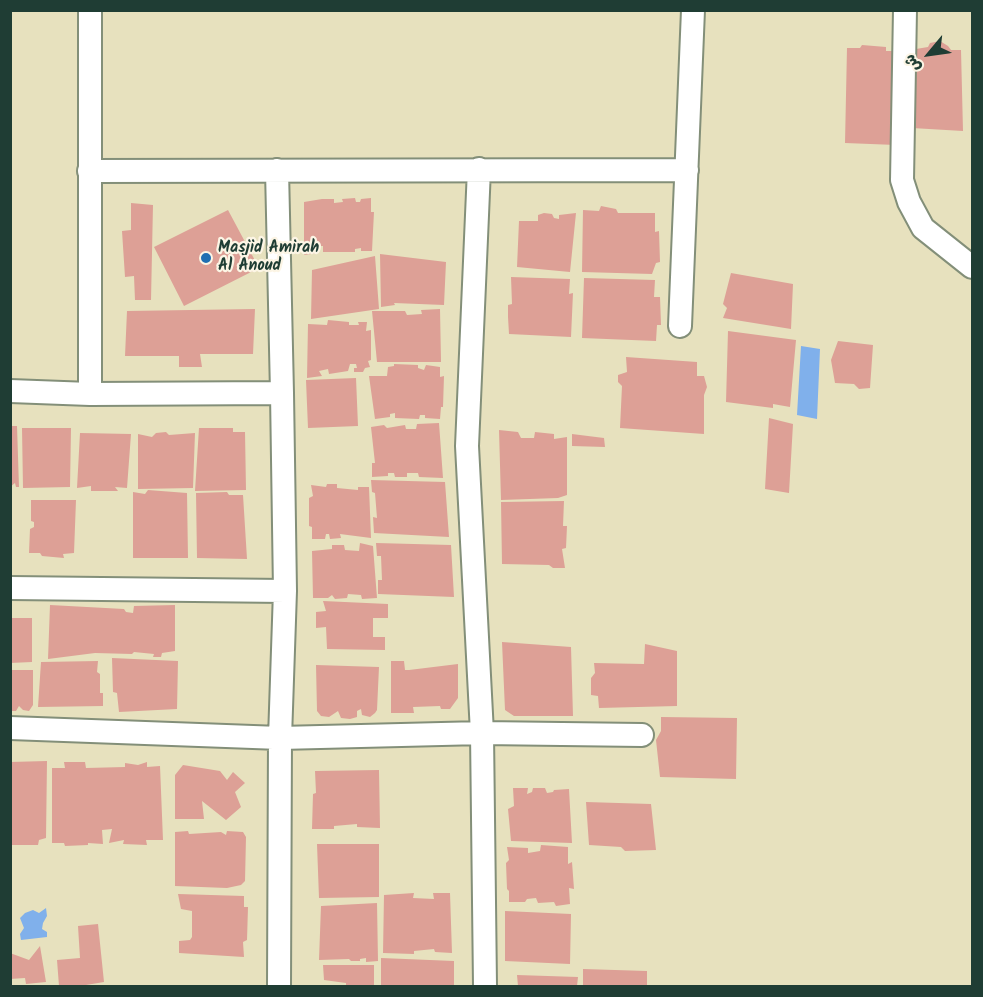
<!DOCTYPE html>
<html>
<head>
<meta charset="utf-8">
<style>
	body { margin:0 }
	#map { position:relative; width:983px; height:997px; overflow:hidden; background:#e7e1be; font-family:Kalam,"Playpen Sans Arabic",sans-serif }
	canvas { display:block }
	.frame { position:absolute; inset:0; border:12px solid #1f3d34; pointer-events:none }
	.north { position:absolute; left:899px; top:24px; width:60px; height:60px; -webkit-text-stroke:4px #fcf5e5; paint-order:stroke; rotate:241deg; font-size:16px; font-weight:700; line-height:24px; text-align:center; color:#1f3d34 }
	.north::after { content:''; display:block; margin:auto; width:21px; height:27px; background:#1f3d34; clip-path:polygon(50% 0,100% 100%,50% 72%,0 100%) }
</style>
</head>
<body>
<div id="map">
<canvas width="983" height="997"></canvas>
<div class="frame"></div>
<div class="north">ش</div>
</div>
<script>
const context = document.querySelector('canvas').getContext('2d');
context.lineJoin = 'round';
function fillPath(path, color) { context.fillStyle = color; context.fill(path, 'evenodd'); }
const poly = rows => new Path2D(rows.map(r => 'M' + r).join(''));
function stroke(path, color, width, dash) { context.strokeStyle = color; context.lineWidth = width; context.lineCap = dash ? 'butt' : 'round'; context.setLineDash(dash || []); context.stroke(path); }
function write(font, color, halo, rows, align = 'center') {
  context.font = font + ' Kalam,sans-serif'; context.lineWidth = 4.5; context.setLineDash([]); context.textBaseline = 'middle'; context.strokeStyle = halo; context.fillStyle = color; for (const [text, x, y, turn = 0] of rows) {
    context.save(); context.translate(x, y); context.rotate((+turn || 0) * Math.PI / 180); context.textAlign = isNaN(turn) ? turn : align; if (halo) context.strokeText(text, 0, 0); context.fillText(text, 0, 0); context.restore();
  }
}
fillPath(poly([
	[801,346,820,349,817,419,797,415],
	[46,908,47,916,43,923,42,929,47,932,47,937,21,940,20,934,24,928,20,918,25,913,33,910,39,913]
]), '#80b0eb');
fillPath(poly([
	[940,41,948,46,951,50,961,50,963,131,912,128,916,49,928,47,930,43],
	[862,45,886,47,886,51,899,51,896,145,845,143,847,48,860,48],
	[355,198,356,202,360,202,361,199,371,198,371,212,374,212,372,251,361,251,361,248,355,249,355,252,323,252,323,246,317,246,318,253,304,255,304,202,322,199,334,199,334,203,343,202,342,199],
	[131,203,153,205,151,300,135,300,134,276,125,277,122,231,131,230],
	[601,206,616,209,618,213,655,213,655,232,659,231,660,262,656,263,652,274,582,272,583,210,599,211],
	[228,210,259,268,184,306,154,247],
	[544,213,552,214,554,218,559,219,559,215,576,213,570,272,517,267,519,221,538,221,538,215],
	[380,254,446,262,444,305,394,303,395,305,381,307],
	[375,256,379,309,311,319,312,270],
	[731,273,793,284,791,329,723,318,727,308,723,304],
	[511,277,570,279,569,294,573,293,571,337,509,334,508,317,508,305,512,304],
	[584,278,655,280,654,297,660,297,661,325,657,325,656,341,582,338],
	[255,309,253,354,200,354,202,367,179,367,179,356,125,356,127,311],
	[440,309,441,362,377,362,372,311,405,311,407,315,422,314,421,310],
	[328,320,349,322,349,325,359,325,358,322,367,322,366,331,371,330,371,360,368,361,370,367,365,368,363,372,354,372,354,368,357,368,356,364,350,364,348,371,329,374,328,369,319,371,322,376,307,378,308,324,327,325],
	[728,331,796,340,790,407,773,404,773,408,726,402],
	[838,341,873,345,870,388,859,389,854,384,835,383,831,360],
	[626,357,697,362,697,376,704,376,707,387,704,395,704,434,620,428,622,386,618,382,618,375,627,372],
	[394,364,418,365,418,368,424,370,426,365,440,367,440,377,444,376,443,407,441,407,440,419,425,418,425,415,420,415,419,419,395,418,395,413,390,414,390,417,375,419,369,376,387,376,388,367,394,366],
	[356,378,358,426,308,428,306,380],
	[769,418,793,424,789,493,765,489],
	[439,423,443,478,419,477,418,473,407,473,407,477,395,477,394,473,388,473,388,476,372,477,372,463,375,463,371,427,384,425,387,428,405,425,406,429,416,429,417,424],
	[10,426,17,426,19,487,16,487,15,483,10,487],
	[22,428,71,428,70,487,23,488],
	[199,428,233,428,233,432,245,432,246,490,195,491],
	[499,430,518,432,521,438,534,438,535,432,554,434,554,439,567,437,567,495,558,498,501,500],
	[166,432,169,435,195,433,193,488,138,489,138,434,152,437,156,433],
	[80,433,131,434,127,488,115,487,118,491,91,491,91,486,77,488],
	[572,434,604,438,605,447,572,446],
	[371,480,445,482,449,537,374,533,373,517,377,518,375,493,372,492],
	[327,484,337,484,337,488,358,490,358,487,369,487,371,538,340,534,341,538,330,539,329,534,326,534,325,539,312,539,312,527,309,526,309,498,313,496,311,485,326,487],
	[148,490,187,493,188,558,133,558,133,492,145,494],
	[227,492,229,495,243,495,247,559,197,558,196,493],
	[31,500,76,500,74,553,63,554,64,558,42,556,40,553,29,553,30,529,34,527,34,522,31,521],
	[564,501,563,526,567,526,566,548,562,549,565,568,553,568,549,565,502,564,501,502],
	[360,543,373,546,377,598,362,599,361,595,348,594,347,598,335,599,332,595,328,598,313,598,312,551,332,549,332,545,344,545,345,550,359,551],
	[376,543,451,545,454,597,378,594,378,580,382,580,381,556,377,556],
	[323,601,388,604,388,618,373,618,373,637,385,637,385,650,327,649,326,627,316,628,316,612,326,611],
	[50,605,124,609,126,612,133,613,134,606,175,605,175,651,162,653,161,657,153,657,154,654,134,652,132,654,95,653,48,659],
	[10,618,32,618,32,662,10,663],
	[502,642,571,647,573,716,514,716,505,710],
	[645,644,677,651,677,706,599,708,598,696,591,695,591,678,595,673,594,663,644,664],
	[112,658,178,661,177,709,119,712,117,693,113,692],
	[98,661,97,672,100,674,100,693,103,693,103,706,38,707,41,662],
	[391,661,404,661,405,670,409,670,458,664,458,698,450,709,441,709,440,706,413,707,414,713,391,713],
	[316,665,379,667,377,710,375,713,370,717,362,715,361,709,357,711,357,717,350,719,341,718,338,711,329,717,321,716,317,711],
	[10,670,33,670,33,705,29,711,23,710,19,706,16,711,10,711],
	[661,717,737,718,736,779,660,777,656,740,661,731],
	[47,761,46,838,39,840,38,845,10,845,10,762],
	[64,762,85,762,86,768,125,767,125,763,138,765,147,762,147,767,160,766,163,840,146,840,147,845,123,844,124,840,109,843,112,829,102,830,103,844,88,843,88,845,65,846,64,843,52,843,52,768,65,768],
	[183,765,220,771,227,780,233,772,245,783,235,792,241,807,226,820,202,801,204,819,175,819,175,775],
	[379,770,380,828,357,827,357,824,334,826,334,829,312,829,313,794,316,793,315,771],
	[513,788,528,788,527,794,532,792,533,788,545,788,547,793,553,792,554,790,569,789,572,843,511,841,508,809,514,806],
	[586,802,651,804,656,850,625,851,621,847,589,845],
	[188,831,189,834,221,832,226,835,227,831,243,832,246,837,245,881,241,885,227,888,175,886,175,832],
	[317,844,379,844,379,897,319,898],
	[541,845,568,847,568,864,572,862,574,889,569,888,570,904,556,906,554,902,538,903,536,898,527,899,525,902,509,902,509,891,507,889,506,863,509,860,507,847,528,848,528,853,540,851],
	[414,893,413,898,434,899,433,893,450,893,452,953,435,952,434,949,414,951,414,954,383,953,384,895],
	[178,894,244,896,244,907,248,907,247,940,243,942,244,957,179,953,179,941,190,940,192,937,192,911,181,909],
	[377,903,378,961,366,962,366,958,360,959,360,961,351,961,349,959,319,960,321,906],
	[505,911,571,914,570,964,505,961],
	[98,924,104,982,80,986,59,986,57,960,80,958,78,926],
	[40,946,46,982,26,984,25,978,10,979,10,953,29,960],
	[381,958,454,961,454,986,381,986],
	[323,965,374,965,374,986,346,986,346,983,324,980],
	[583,969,647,971,647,986,583,986],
	[517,975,578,977,577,986,518,986]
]), '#dda096');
const minor = poly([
	[905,10,902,180,909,202,923,228,972,267],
	[479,169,467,446,482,733,485,986],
	[277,170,282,393],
	[89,171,687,170],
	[680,326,693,10],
	[10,391,90,394,282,393,285,591,280,738,279,986],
	[90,394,90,10],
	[10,588,285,591],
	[10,728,280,738,482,733,642,735]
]);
stroke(minor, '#838f79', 26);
stroke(minor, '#fff', 22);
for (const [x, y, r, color] of [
	[206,258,6,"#1f6fb2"]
]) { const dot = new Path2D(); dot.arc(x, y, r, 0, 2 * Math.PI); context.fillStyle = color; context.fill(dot); stroke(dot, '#fcf5e5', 2); }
write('bold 16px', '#1f3d34', '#fcf5e5', [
	["Masjid Amirah",218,249],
	["Al Anoud",218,267]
], 'left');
</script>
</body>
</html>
